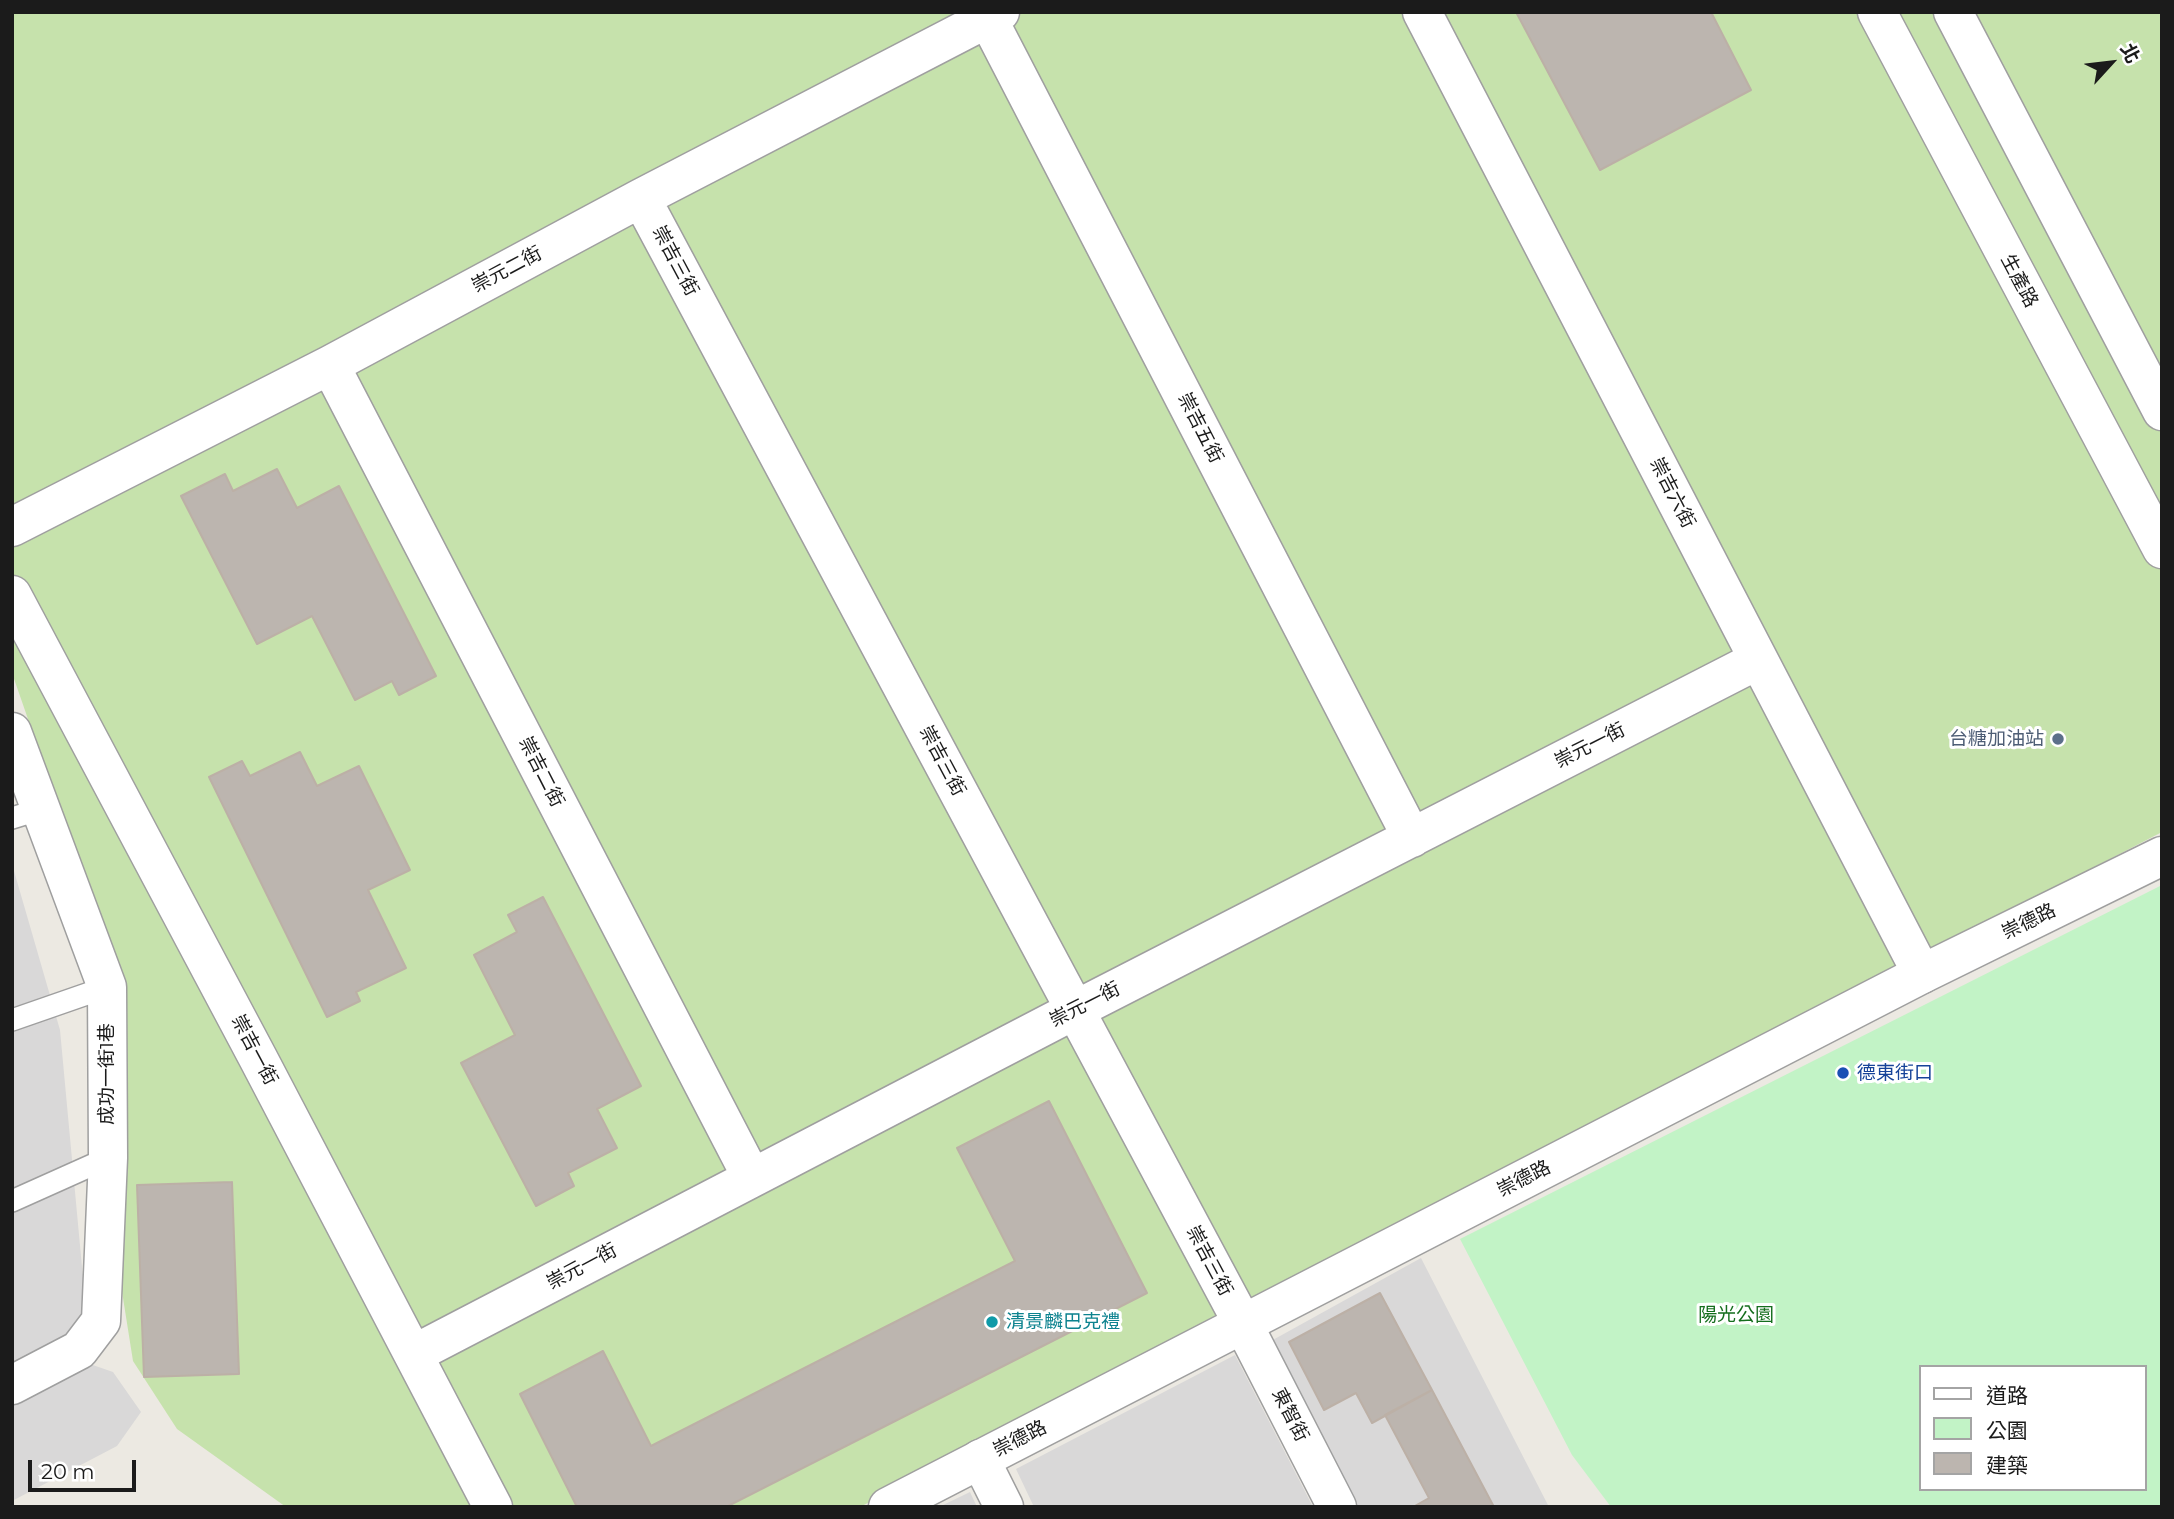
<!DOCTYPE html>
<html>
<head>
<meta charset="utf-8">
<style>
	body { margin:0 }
	#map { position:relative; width:2174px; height:1519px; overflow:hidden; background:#ece9e2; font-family:Montserrat,"Noto Sans TC",sans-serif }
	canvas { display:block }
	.frame { position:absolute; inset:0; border:14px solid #1b1b1b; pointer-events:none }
	.legend { position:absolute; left:1919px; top:1365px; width:228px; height:126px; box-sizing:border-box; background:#fff; border:2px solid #a4a4a4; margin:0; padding:9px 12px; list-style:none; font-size:21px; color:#1b1b1b }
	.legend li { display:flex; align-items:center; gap:14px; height:35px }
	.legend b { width:35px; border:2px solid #a4a4a4 }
	.north { position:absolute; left:2076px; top:28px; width:70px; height:70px; -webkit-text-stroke:5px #fff; paint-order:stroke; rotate:63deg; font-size:19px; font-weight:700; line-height:28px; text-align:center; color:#1b1b1b }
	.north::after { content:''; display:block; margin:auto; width:24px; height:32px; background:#1b1b1b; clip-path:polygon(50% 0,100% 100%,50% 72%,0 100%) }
	.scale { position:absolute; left:28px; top:1460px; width:108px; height:32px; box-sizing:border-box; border:4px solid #1b1b1b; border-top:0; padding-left:9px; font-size:21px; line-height:24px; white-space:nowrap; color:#1b1b1b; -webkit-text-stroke:5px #fff; paint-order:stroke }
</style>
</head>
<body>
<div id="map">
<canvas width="2174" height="1519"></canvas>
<div class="frame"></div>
<ul class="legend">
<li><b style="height:9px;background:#fff"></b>道路</li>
<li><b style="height:19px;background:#c2f3c6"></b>公園</li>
<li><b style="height:19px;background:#bcb5af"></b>建築</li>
</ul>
<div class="north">北</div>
<div class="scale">20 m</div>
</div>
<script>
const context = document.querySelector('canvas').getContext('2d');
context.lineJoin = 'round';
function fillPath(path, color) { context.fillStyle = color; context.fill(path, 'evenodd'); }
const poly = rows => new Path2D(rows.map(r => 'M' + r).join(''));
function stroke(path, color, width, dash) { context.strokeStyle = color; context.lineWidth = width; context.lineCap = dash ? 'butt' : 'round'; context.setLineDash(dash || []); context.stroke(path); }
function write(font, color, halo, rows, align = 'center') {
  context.font = font + ' Montserrat,"Noto Sans TC",sans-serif'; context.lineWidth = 6; context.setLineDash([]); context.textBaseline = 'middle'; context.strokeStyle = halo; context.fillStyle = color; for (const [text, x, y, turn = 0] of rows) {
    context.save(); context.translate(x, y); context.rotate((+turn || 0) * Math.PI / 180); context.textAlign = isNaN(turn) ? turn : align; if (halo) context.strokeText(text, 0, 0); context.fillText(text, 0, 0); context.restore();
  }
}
fillPath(poly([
	[12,864,60,1030,87,1321,67,1341,12,1370],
	[1421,1258,1549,1507,1356,1507,1271,1341],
	[1235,1355,1313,1507,1034,1507,1016,1469],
	[87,1363,113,1372,141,1412,117,1446,12,1501,12,1402],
	[970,1492,977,1507,939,1507]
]), '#d9d8d8');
fillPath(poly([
	[12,12,2162,12,2162,832,860,1507,286,1507,177,1429,133,1361,120,1279,119,981,12,673]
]), '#c6e2ac');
fillPath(poly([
	[2162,885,2162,1507,1611,1507,1572,1455,1460,1239],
	[1920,1367,2144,1367,2144,1489,1920,1489]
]), '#c2f3c6');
const building = poly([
	[1516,12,1711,12,1751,90,1600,170,1516,12],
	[277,469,297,508,339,486,436,676,399,695,392,681,355,700,312,616,257,644,181,496,225,474,233,491,277,469],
	[300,752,317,786,359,766,410,870,368,890,406,968,356,992,360,1001,327,1017,209,777,242,761,250,776,300,752],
	[543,897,641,1086,597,1109,617,1148,568,1173,574,1186,536,1206,461,1063,515,1035,474,955,517,932,508,915,543,897],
	[1049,1101,1147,1293,726,1507,577,1507,520,1394,603,1351,651,1446,1015,1261,957,1148,1049,1101],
	[232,1182,239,1374,144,1377,137,1185,232,1182],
	[1380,1293,1432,1390,1372,1423,1356,1393,1324,1410,1289,1342,1380,1293],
	[1432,1390,1494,1507,1413,1507,1429,1498,1385,1415,1432,1390]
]);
fillPath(building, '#bcb5af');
stroke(building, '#bcb0a6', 2);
const service = poly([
	[12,818,41,809],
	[12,1020,107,987],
	[12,1201,108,1158]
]);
const minor = poly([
	[1422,12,1922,974],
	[988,19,1412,838],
	[641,198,1243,1324,1337,1507],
	[330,365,752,1178],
	[12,527,330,365,641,198,1000,12],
	[12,595,258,1058,493,1507],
	[12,732,107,987,108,1158,101,1321,79,1350,12,1385],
	[414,1354,1075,1010,1758,660],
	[980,1459,1004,1507]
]);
const tertiary = poly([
	[1877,12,2162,549],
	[1953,12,2162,411],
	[888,1507,1922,974,2162,856]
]);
stroke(service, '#9f9f9f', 24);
stroke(minor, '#9f9f9f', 41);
stroke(tertiary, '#9f9f9f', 41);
stroke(service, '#fff', 21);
stroke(minor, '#fff', 38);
stroke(tertiary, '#fff', 38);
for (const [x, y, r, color] of [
	[2058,739,7,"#5c6f8a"],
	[1843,1073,7,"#1a4fb4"],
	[992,1322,7,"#0f9aa8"]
]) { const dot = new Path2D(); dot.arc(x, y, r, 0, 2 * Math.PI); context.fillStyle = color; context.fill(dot); stroke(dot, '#fff', 2.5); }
write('19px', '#1b1b1b', '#fff', [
	["崇吉三街",675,261,62],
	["崇元二街",507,270,-28],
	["生產路",2019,281,62],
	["崇吉五街",1200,428,63],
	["崇吉六街",1672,493,63],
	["崇元一街",1590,746,-27],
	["崇吉三街",942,761,62],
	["崇吉二街",541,772,63],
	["崇德路",2029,922,-26],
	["崇元一街",1085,1005,-27],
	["崇吉一街",254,1050,62],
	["成功一街1巷",107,1074,-90],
	["崇德路",1524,1179,-27],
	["崇吉三街",1209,1261,62],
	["崇元一街",582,1267,-28],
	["東智街",1290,1415,63],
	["崇德路",1020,1439,-27]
]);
write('19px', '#4e5e75', '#fff', [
	["台糖加油站",2044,739]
], 'right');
write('19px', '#164399', '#fff', [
	["德東街口",1857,1073]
], 'left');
write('19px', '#156e1d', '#fff', [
	["陽光公園",1736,1315]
]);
write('19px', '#0d838f', '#fff', [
	["清景麟巴克禮",1006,1322]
], 'left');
</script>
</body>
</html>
